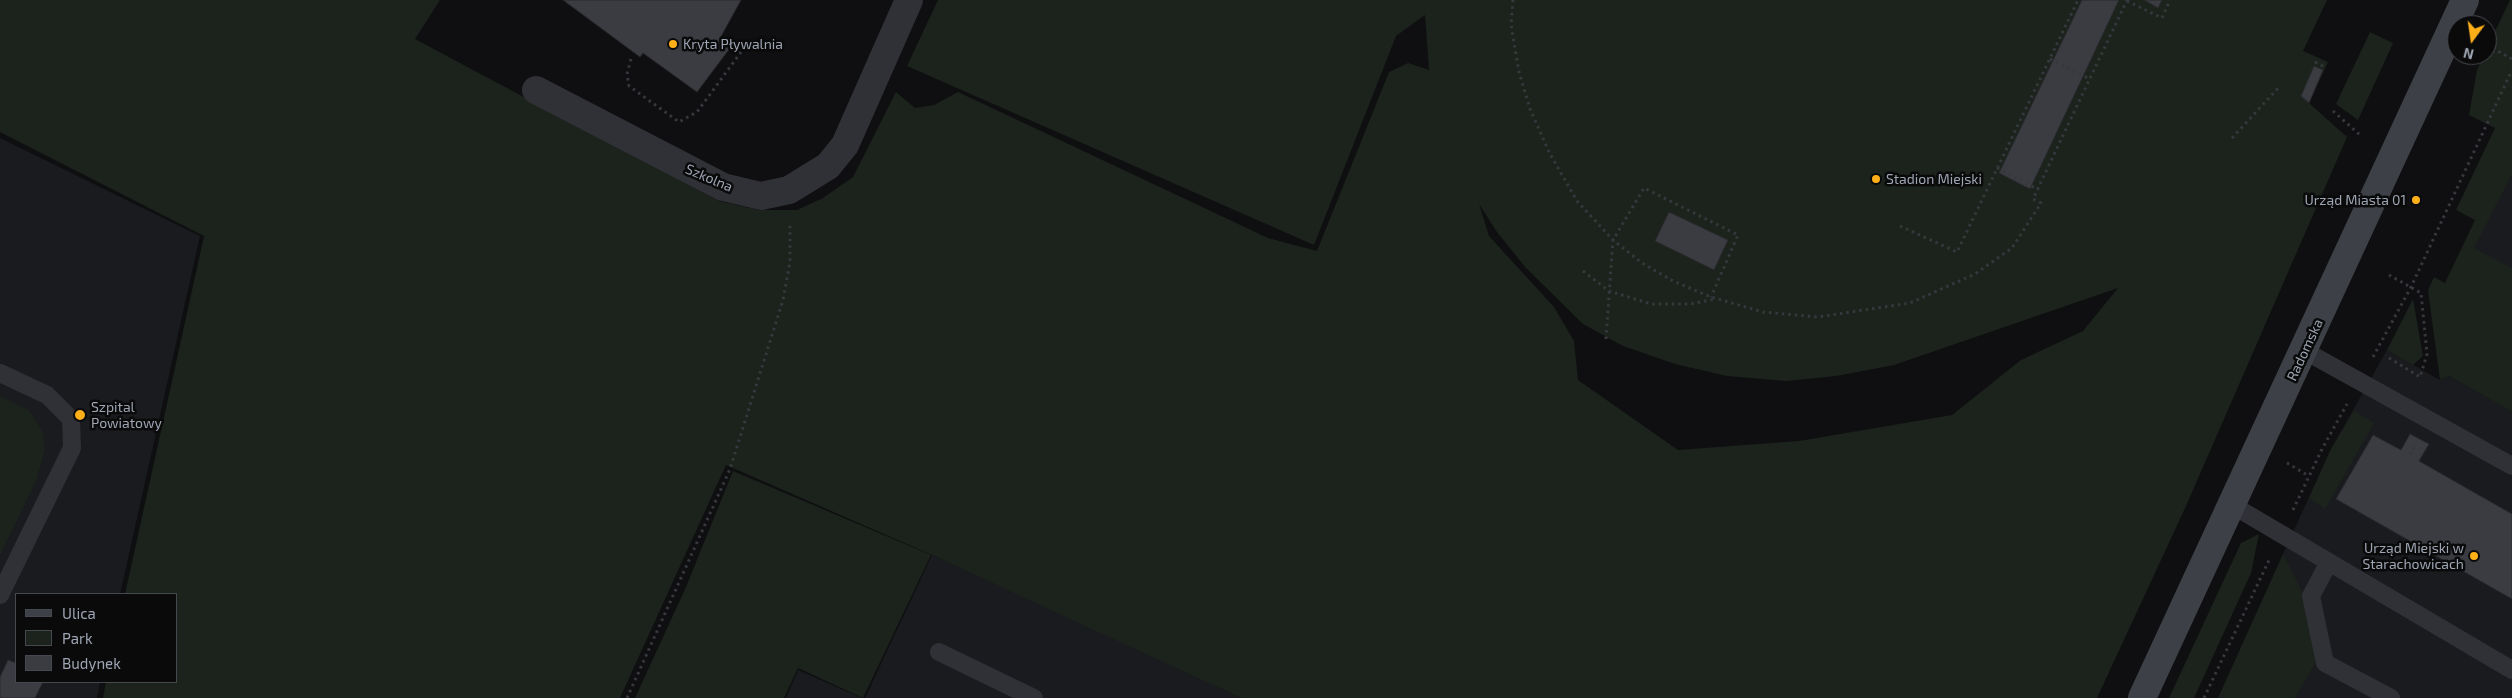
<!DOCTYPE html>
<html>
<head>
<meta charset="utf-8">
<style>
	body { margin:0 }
	#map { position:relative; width:2512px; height:698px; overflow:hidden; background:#0f0f11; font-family:"Exo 2",sans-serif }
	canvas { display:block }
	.legend { position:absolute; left:15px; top:593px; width:162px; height:90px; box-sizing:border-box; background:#0a0a0b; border:1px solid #45484e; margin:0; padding:6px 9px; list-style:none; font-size:15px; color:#9ea5b3 }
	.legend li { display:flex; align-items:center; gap:10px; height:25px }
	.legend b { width:25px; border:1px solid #45484e }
	.north { position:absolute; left:2447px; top:15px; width:50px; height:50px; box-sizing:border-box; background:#0a0a0b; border:1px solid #45484e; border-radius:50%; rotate:194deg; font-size:14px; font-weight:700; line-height:20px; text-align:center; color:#9ea5b3 }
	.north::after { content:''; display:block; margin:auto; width:18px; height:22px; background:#ffb018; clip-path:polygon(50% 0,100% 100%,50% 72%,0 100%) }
</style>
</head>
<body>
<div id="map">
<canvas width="2512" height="698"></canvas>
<ul class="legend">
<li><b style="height:6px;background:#3d4046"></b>Ulica</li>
<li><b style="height:14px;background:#1b231c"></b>Park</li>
<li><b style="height:14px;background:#3b3c41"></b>Budynek</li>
</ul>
<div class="north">N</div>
</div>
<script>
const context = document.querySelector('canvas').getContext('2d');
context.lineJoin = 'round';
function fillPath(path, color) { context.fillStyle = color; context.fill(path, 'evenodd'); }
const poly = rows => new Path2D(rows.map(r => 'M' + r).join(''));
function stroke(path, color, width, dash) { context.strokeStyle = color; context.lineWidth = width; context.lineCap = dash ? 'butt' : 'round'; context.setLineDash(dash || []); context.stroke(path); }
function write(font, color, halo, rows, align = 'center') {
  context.font = font + ' "Exo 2",sans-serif'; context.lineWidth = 5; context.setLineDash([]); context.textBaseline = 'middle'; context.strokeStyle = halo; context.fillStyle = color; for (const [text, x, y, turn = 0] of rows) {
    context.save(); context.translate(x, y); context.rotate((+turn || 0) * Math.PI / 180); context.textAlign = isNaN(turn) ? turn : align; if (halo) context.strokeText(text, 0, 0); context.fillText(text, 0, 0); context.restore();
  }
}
fillPath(poly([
	[0,138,200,236,120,594,16,594,16,682,100,682,97,698,0,698],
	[2512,157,2512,275,2465,251],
	[2387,350,2440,380,2449,376,2512,412,2512,698,2295,698,2316,661,2283,554,2331,449],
	[932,555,1112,637,1241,698,865,698],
	[798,670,862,698,786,698]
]), '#1a1b1e');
fillPath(poly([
	[0,0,440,0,415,39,719,201,759,210,797,210,823,198,853,177,896,92,915,108,934,105,958,92,1268,238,1317,251,1389,72,1408,63,1429,70,1425,15,1396,36,1314,245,907,66,938,0,2327,0,2303,51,2328,62,2309,103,2347,137,2186,506,2097,698,1241,698,932,555,726,465,620,698,103,698,106,682,176,682,176,594,125,594,204,236,0,132],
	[1479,204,1497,232,1526,268,1583,324,1623,346,1675,364,1727,376,1786,381,1836,376,1894,365,2118,288,2083,331,2021,360,1952,415,1799,441,1678,450,1578,380,1574,341,1554,307,1489,236],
	[2510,0,2512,0,2512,174,2474,248,2512,268,2512,412,2449,376,2440,380,2428,290,2434,277,2445,283,2475,220,2456,210,2495,128,2469,115,2477,70,2484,55,2487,55,2487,48],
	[2370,32,2393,43,2358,120,2336,104],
	[2413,299,2423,356,2413,365,2387,350],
	[0,396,29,410,43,433,45,450,36,481,0,555],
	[2354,411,2374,423,2325,509,2309,498,2331,449],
	[733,471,931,555,863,698,798,668,784,698,635,698,686,587],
	[2259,534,2251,573,2194,698,2169,698,2241,543],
	[2283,554,2304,595,2316,662,2295,698,2218,698]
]), '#1b231c');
const building = poly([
	[563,0,741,0,719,40,730,48,697,92,643,53,640,57,563,0],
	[2082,0,2119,0,2030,189,1999,173,2082,0],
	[2144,0,2162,0,2158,8,2144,0],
	[2314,66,2323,70,2309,103,2301,96,2314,66],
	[1669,212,1728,240,1714,270,1655,241,1669,212],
	[2410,434,2429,444,2419,461,2512,514,2512,599,2336,499,2373,435,2401,450,2410,434],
	[8,660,16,663,16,682,43,682,35,698,0,698,0,677,8,660]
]);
fillPath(building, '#3b3c41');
stroke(building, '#29292d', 1);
stroke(poly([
	[1513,0,1511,25,1519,72,1530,109,1549,152,1577,201,1613,240,1642,263,1673,281,1711,297,1763,312,1818,317,1910,303,1975,274,2012,248,2041,203,2033,199,2127,0],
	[2127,1,2162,18,2170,0],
	[2487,45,2512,59],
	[631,59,627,74,629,86,679,122,697,112,741,52],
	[2050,59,2090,79],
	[2315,62,2325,67],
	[2333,111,2360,135],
	[2232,138,2280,86],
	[1997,168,2037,189],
	[1900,226,1957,252,2078,0],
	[1583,271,1609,291,1651,304,1690,304,1716,299],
	[1606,339,1613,240,1644,188,1738,235,1711,297],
	[2373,357,2411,287,2512,70],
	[2389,358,2420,377,2427,354,2421,293,2389,275],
	[2410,455,2416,443],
	[2287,463,2309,476],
	[2293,510,2322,449,2347,404],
	[627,698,730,469,783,300,790,262,790,222],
	[2204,698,2270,558]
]), '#36383d', 3, [2.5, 4]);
stroke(poly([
	[2305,351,2512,466],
	[0,373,47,395,71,419,72,448,0,595],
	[2232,505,2512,670],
	[2329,562,2311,596,2325,663,2391,698],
	[939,652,1034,698]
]), '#303136', 18);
stroke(poly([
	[536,90,723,187,761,196,789,190,828,166,845,145,909,0]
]), '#303136', 28);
stroke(poly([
	[2142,698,2465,0]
]), '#3d4046', 28);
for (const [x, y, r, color] of [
	[673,44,5,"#ffb018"],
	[1876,179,5,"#ffb018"],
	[2416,200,5,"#ffb018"],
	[80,415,6,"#ffb018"],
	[2474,556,5,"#ffb018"]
]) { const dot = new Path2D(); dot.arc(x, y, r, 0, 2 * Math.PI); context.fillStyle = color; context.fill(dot); stroke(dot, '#0a0a0b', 2); }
write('14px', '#9ea5b3', '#0a0a0b', [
	["Kryta Pływalnia",683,44],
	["Stadion Miejski",1886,179],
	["Urząd Miasta 01",2406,200,"right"],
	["Szpital",91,407],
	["Powiatowy",91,423],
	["Urząd Miejski w",2464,548,"right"],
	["Starachowicach",2464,564,"right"]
], 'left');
write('14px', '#9ea5b3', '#0a0a0b', [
	["Szkolna",709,178,23],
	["Radomska",2305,350,-65]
]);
</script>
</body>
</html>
